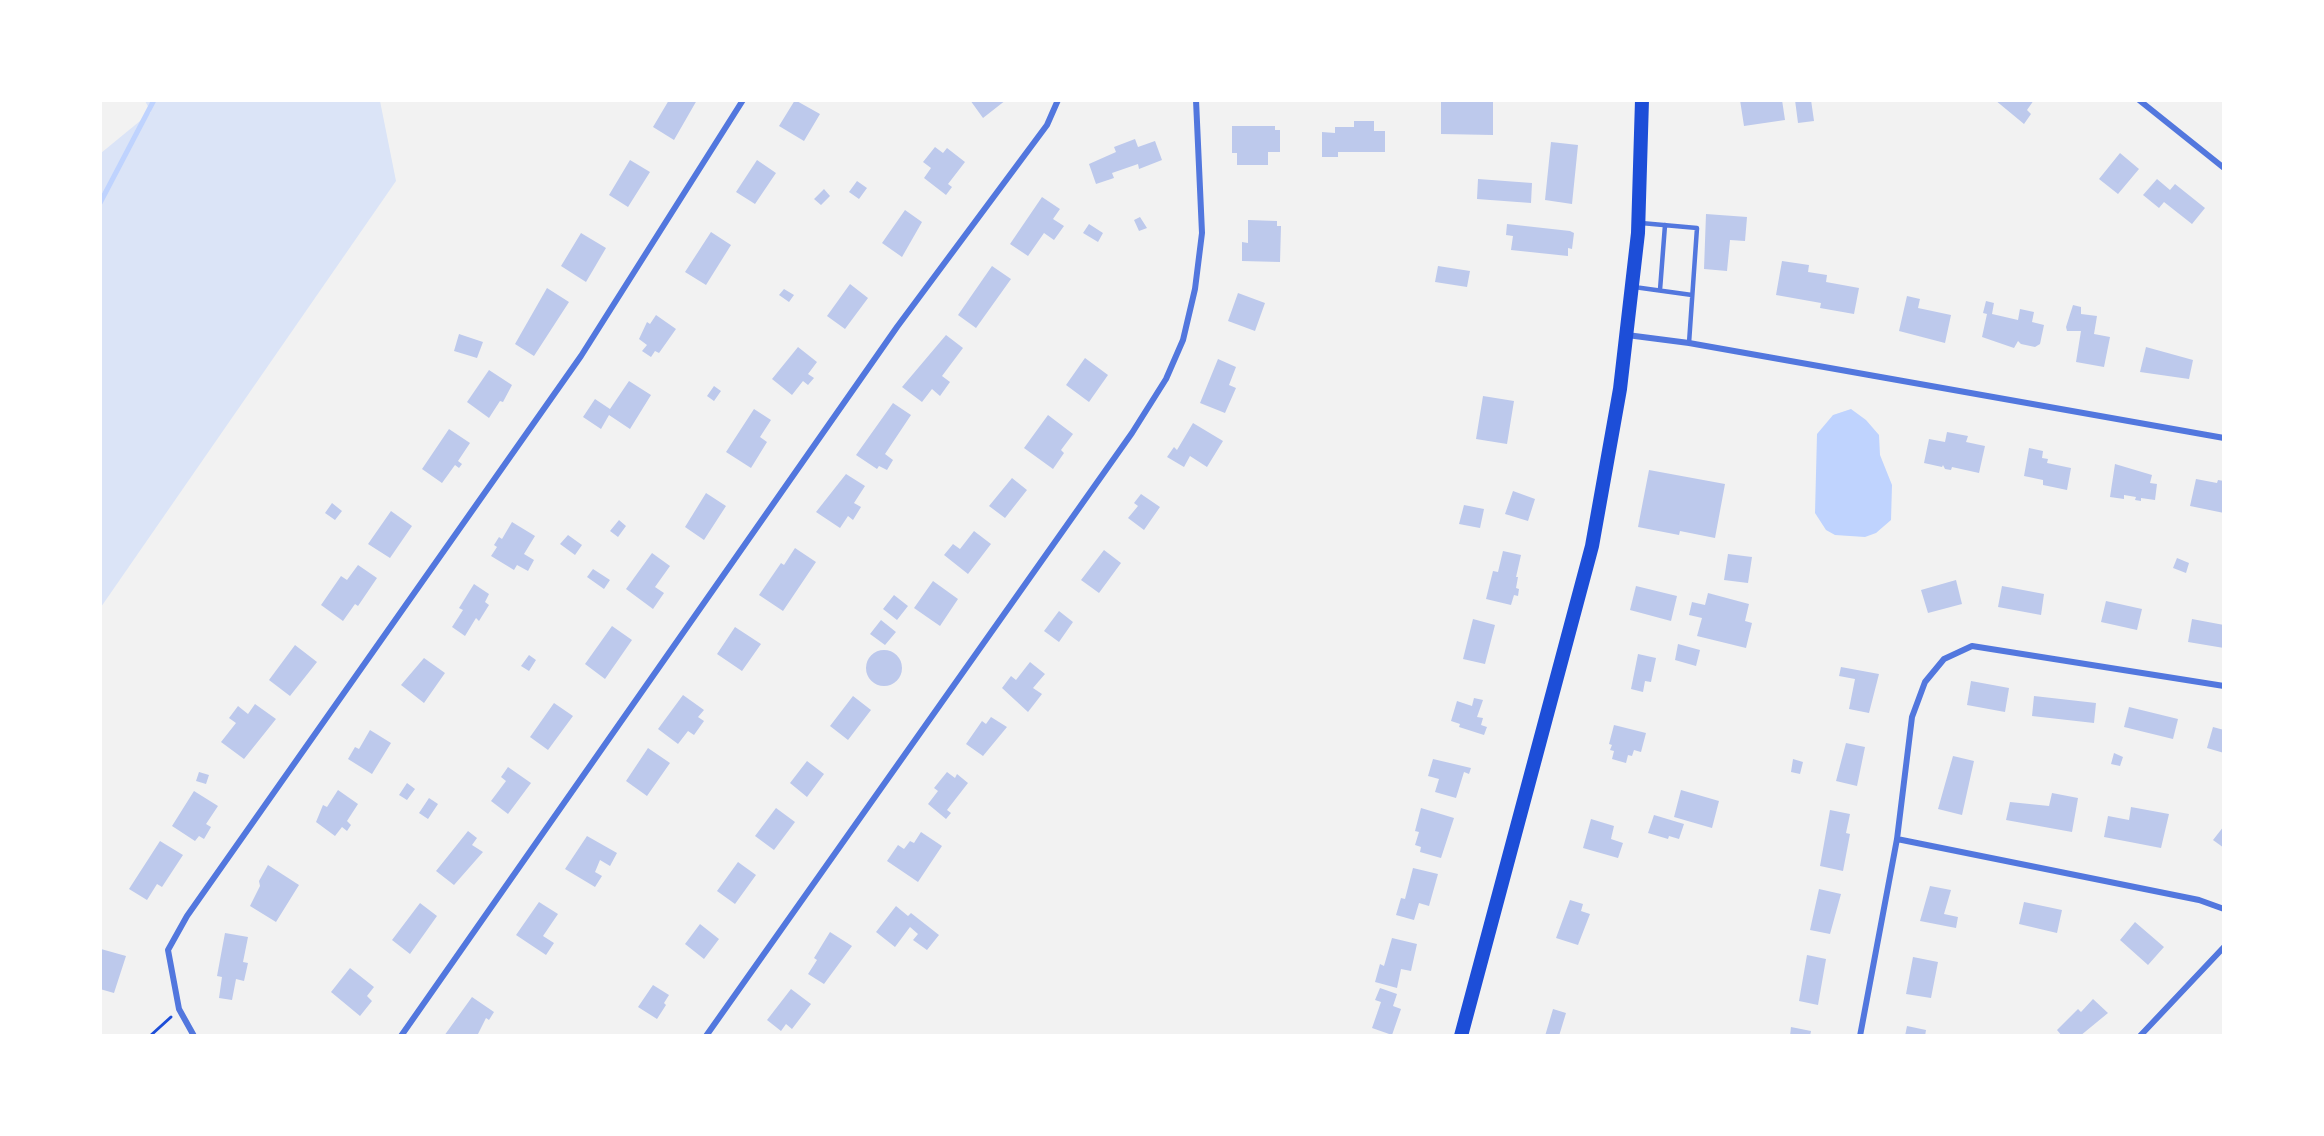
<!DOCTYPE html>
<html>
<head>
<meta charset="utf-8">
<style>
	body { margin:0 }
	#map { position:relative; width:2324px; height:1136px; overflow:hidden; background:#f2f2f2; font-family:Figtree,sans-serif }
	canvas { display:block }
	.frame { position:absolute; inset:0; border:102px solid #fff; pointer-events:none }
</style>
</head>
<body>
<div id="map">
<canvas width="2324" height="1136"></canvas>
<div class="frame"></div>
</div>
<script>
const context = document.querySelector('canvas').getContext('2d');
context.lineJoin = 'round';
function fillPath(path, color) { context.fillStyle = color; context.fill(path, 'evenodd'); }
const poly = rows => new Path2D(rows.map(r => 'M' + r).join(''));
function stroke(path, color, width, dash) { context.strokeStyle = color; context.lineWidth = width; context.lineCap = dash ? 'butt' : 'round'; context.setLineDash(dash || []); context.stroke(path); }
fillPath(poly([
	[145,101,380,101,396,181,101,607,101,153,151,112]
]), '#dbe4f7');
fillPath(poly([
	[1851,409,1866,420,1879,435,1880,455,1892,485,1891,520,1876,533,1865,537,1835,535,1826,530,1815,513,1817,434,1833,415]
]), '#bfd3fe');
stroke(poly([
	[100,203,154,100]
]), '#bfd3fe', 5);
fillPath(poly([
	[669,100,697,100,674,140,653,127],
	[795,100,820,114,804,141,779,126],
	[970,100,1006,100,983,118],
	[1441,100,1493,100,1493,135,1441,134],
	[1740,100,1782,100,1785,120,1744,126],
	[1795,100,1811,100,1814,121,1798,123],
	[1995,100,2034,100,2027,110,2031,114,2024,124],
	[1354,121,1374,121,1374,131,1385,131,1385,152,1338,152,1338,157,1322,157,1322,132,1335,133,1335,127,1354,127],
	[1232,126,1275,126,1275,130,1280,130,1280,152,1268,152,1268,165,1237,165,1237,153,1232,153],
	[1135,139,1138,147,1155,141,1162,160,1139,169,1138,164,1112,173,1114,178,1096,184,1089,164,1116,152,1114,147],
	[1551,142,1578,145,1572,204,1545,200],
	[935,147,943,153,947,148,965,162,948,184,952,187,946,195,924,178,931,168,923,162],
	[2120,153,2139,169,2118,194,2099,179],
	[630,160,650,172,628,207,609,195],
	[757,160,776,173,755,204,736,192],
	[1478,179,1532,183,1531,203,1477,199],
	[2157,179,2170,190,2175,184,2205,208,2192,224,2164,202,2159,208,2143,195],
	[857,181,867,188,859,199,849,192],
	[824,189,830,196,821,205,814,199],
	[1042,197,1060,209,1053,219,1064,226,1054,240,1044,233,1028,256,1010,244],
	[905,210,922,222,902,257,882,243],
	[1706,214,1747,217,1745,241,1730,240,1727,271,1704,269],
	[1140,217,1147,228,1139,231,1134,220],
	[1248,220,1277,221,1277,226,1281,226,1280,262,1242,261,1242,242,1248,243],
	[1089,224,1103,233,1098,242,1083,233],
	[1507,224,1570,231,1574,233,1572,249,1568,248,1568,256,1511,250,1513,236,1506,235],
	[711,232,731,245,706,285,685,272],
	[581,233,606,248,586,282,561,266],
	[1782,261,1809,265,1808,272,1827,275,1826,282,1859,288,1854,314,1820,308,1821,303,1776,295],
	[992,266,1011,279,976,328,958,315],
	[1438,266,1470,271,1467,287,1435,282],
	[850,284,868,298,845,329,827,316],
	[547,288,569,302,534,356,515,344],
	[784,289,794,295,789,302,779,295],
	[1238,293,1265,303,1255,331,1228,321],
	[1907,296,1920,299,1918,308,1951,315,1945,343,1899,331],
	[1986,301,1994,303,1992,314,2018,320,2020,309,2034,312,2032,322,2044,325,2040,344,2035,347,2021,344,2018,341,2014,348,1982,337,1987,314,1983,313],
	[2073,305,2081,307,2081,314,2097,316,2094,334,2110,337,2104,367,2076,362,2081,331,2067,331,2066,327],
	[656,315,676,329,659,353,655,351,651,357,642,351,647,345,639,339,647,322,650,324],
	[459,334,483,342,477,358,454,351],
	[946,335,963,348,942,376,950,382,940,396,932,389,922,402,902,387],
	[798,347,817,362,808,374,814,378,808,385,803,381,792,395,772,379],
	[2146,347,2193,360,2189,379,2140,372],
	[1085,358,1108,375,1089,402,1066,385],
	[1218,359,1236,367,1229,385,1236,388,1225,413,1200,403],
	[489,370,512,385,503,402,500,401,489,418,467,402],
	[629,381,651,395,630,429,609,415,601,429,583,417,595,399,610,409],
	[714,386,721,391,714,401,707,396],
	[1483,396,1514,401,1507,444,1476,439],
	[893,403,911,415,885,454,893,460,887,470,879,466,877,469,856,455],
	[754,409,771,420,760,437,767,442,751,468,726,452],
	[1048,415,1073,434,1061,450,1064,453,1053,469,1024,448],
	[1193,423,1223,441,1207,467,1190,456,1184,467,1167,457,1174,447,1177,450],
	[449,429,470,443,458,461,462,464,459,468,455,465,442,483,422,469],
	[1947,432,1968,436,1966,442,1985,446,1979,473,1952,467,1951,470,1945,469,1943,465,1942,467,1924,463,1929,439,1945,442],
	[2029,448,2043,451,2042,458,2048,459,2047,463,2071,468,2067,490,2043,485,2043,480,2024,476],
	[2115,464,2152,475,2150,483,2157,484,2155,500,2141,498,2141,501,2135,500,2136,497,2124,495,2124,499,2110,497],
	[1649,470,1725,484,1715,538,1680,531,1679,535,1638,527],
	[846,474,865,486,854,503,861,507,853,520,848,516,840,528,816,512],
	[1012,478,1027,490,1005,518,989,506],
	[2196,479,2217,483,2218,480,2224,481,2224,513,2190,506],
	[1513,491,1535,499,1528,521,1505,514],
	[706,493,726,506,704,540,685,527],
	[1141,494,1160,507,1144,530,1128,518,1138,506,1134,503],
	[332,503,342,511,335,520,325,513],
	[1464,505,1484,509,1480,528,1459,524],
	[391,511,412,526,390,558,368,544],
	[619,520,626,526,618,537,610,531],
	[512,522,535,536,524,554,534,560,528,571,517,565,514,570,491,556,497,547,494,545,499,537,502,539],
	[974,531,991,544,968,574,944,555,953,544,960,549],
	[568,535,582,545,575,555,560,544],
	[795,548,816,562,783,611,759,595,781,563,784,565],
	[1104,550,1121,563,1099,593,1081,580],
	[1503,551,1521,555,1516,577,1518,577,1516,588,1519,589,1518,596,1514,595,1511,605,1486,599,1493,571,1498,572],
	[652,553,670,566,655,587,664,593,653,609,626,589],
	[1728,554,1752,557,1748,583,1724,580],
	[2177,558,2189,563,2186,573,2173,568],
	[358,565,377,578,358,606,355,604,343,621,321,605,341,576,347,580],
	[593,569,610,580,604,589,587,577],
	[1956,580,1962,604,1928,613,1921,590],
	[933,581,958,599,940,626,914,608],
	[474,584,489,594,485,602,489,605,479,621,476,618,465,636,452,627,463,610,459,608],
	[1636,586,1677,596,1671,621,1630,610],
	[2002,586,2044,594,2041,615,1998,607],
	[1708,593,1749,604,1745,621,1752,623,1746,648,1697,636,1702,618,1689,615,1692,602,1705,605],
	[894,595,908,606,897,620,883,609],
	[2106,601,2142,609,2137,630,2101,622],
	[1059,611,1073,622,1059,642,1044,631],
	[1473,619,1495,625,1485,664,1463,659],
	[2192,619,2224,625,2224,648,2188,642],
	[881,620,896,632,885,645,870,634],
	[612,626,632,640,605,679,585,664],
	[735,627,761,644,742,671,717,654],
	[1678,644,1700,650,1696,666,1675,660],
	[295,645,317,662,290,696,269,680],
	'866 668a18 18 0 1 1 36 0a18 18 0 1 1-36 0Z',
	[1638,654,1656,658,1651,682,1645,681,1643,692,1631,689],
	[529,655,536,660,529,671,521,666],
	[424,658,445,673,424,703,401,685],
	[1030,662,1045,674,1033,688,1042,694,1028,712,1002,688,1011,676,1016,680],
	[1841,667,1879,674,1869,713,1849,709,1855,679,1839,676],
	[1971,681,2009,688,2005,712,1967,705],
	[683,695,704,710,698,717,704,721,694,735,688,731,678,744,658,729],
	[853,696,871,710,848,740,830,726],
	[2034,696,2096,703,2094,723,2032,716],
	[1474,698,1483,700,1477,717,1483,718,1481,725,1487,727,1484,735,1459,727,1460,724,1451,721,1457,701,1472,706],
	[554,703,573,716,548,750,530,737],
	[255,704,276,719,244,759,221,742,236,723,229,718,238,706,248,714],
	[2129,707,2178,719,2173,739,2124,727],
	[991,717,1007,727,983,756,966,744,982,721,986,724],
	[1614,725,1646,733,1641,752,1634,750,1632,756,1628,755,1626,763,1612,759,1614,751,1610,750,1612,745,1609,744],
	[2213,727,2224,730,2224,753,2207,748],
	[370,730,391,743,372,774,348,759,355,747,359,749],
	[1846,743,1865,747,1857,786,1836,781],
	[648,748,670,763,647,796,626,781],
	[2114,753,2123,757,2120,766,2111,764],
	[1953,756,1974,761,1962,815,1938,809],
	[1433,759,1471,768,1469,774,1464,772,1456,798,1435,792,1439,779,1428,776],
	[1793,759,1803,762,1800,774,1791,772],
	[807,761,824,774,807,797,790,783],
	[508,767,531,783,508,814,491,801,506,781,501,777],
	[199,772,209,775,206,784,196,781],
	[947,772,955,778,957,774,968,783,947,810,951,813,946,819,928,804,938,791,934,788],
	[407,783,415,789,407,800,399,795],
	[338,790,358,804,347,821,351,825,347,831,342,827,335,836,316,822,323,805,327,807],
	[1681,790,1719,801,1712,828,1674,817],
	[194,791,218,806,206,824,211,827,204,839,199,836,195,841,172,826],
	[2052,793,2078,798,2072,832,2006,820,2010,802,2049,806],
	[429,798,438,804,428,819,419,813],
	[2131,807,2169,814,2161,848,2104,837,2108,816,2129,820],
	[776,808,795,822,774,850,755,836],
	[1421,808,1454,818,1441,858,1420,852,1421,847,1415,845,1419,832,1415,831],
	[1830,810,1850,814,1846,833,1850,834,1843,871,1820,866],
	[1654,815,1684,824,1679,839,1669,836,1668,839,1648,833],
	[1591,819,1614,826,1611,839,1623,843,1618,858,1583,848],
	[2224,826,2224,848,2213,840],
	[468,831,477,838,472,845,483,852,454,885,436,871],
	[921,832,942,846,918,882,887,861,898,845,904,849,910,841,914,843],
	[587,836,617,853,610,866,600,860,595,872,602,876,595,887,565,869],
	[160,841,183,855,162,887,157,884,147,900,129,889],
	[738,862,756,875,735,904,717,891],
	[268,865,299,885,276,922,250,906,260,886,259,881],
	[1413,868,1438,874,1429,906,1419,903,1414,920,1396,915,1401,898,1405,899],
	[1930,886,1951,890,1944,914,1958,917,1956,928,1920,921],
	[1819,889,1841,894,1830,934,1810,930],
	[1570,900,1583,904,1581,911,1590,914,1578,945,1556,938],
	[539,902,558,914,543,936,554,943,546,955,516,935],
	[2024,902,2062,910,2057,933,2019,924],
	[420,903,437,916,410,954,392,940],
	[896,906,908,916,911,913,939,935,927,950,913,940,918,934,910,927,895,947,876,932],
	[2135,922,2164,947,2148,965,2120,940],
	[700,924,719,939,704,959,685,944],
	[830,932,852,946,824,984,808,974,817,960,814,958],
	[225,933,248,937,243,962,248,963,244,981,236,979,232,1000,219,998,222,977,217,976],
	[1392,938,1417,944,1411,971,1401,969,1397,988,1375,982,1380,964,1384,966],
	[101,949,126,956,114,993,100,989],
	[1807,955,1826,959,1818,1005,1799,1001],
	[1913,957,1938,962,1931,998,1906,994],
	[350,968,374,987,367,996,372,1001,360,1016,331,992],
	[653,985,669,995,664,1003,666,1005,657,1019,638,1007],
	[1380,988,1397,994,1393,1006,1401,1009,1392,1035,1372,1028,1381,1002,1375,1000],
	[791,989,811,1004,792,1029,786,1024,781,1031,767,1020],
	[472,997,494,1012,489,1020,486,1018,477,1036,444,1036],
	[2093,999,2108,1013,2080,1036,2062,1036,2057,1030,2078,1009,2081,1012],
	[1553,1009,1566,1013,1559,1036,1545,1036],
	[1907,1026,1926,1030,1925,1036,1905,1036],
	[1791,1027,1811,1031,1810,1036,1790,1036]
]), '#bdc9ec');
stroke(poly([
	[150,1036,171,1017]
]), '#1d4ed8', 3);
stroke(poly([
	[1641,223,1697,228,1689,343],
	[1634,287,1692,295],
	[1660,290,1665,225]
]), '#5277de', 4.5);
stroke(poly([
	[2139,100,2224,168],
	[1627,335,1689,343,2224,438],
	[1897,839,2199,900,2224,909],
	[194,1036,179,1009,168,950,187,916,581,356,743,100],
	[401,1036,897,327,1047,125,1058,100],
	[706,1036,1132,433,1166,379,1183,340,1195,289,1202,233,1196,100],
	[1860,1036,1897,839,1912,717,1925,682,1944,659,1972,646,2224,686],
	[2140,1036,2224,947]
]), '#5277de', 6);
stroke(poly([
	[1461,1036,1592,546,1620,389,1638,233,1642,100]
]), '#1d4ed8', 14);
</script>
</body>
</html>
